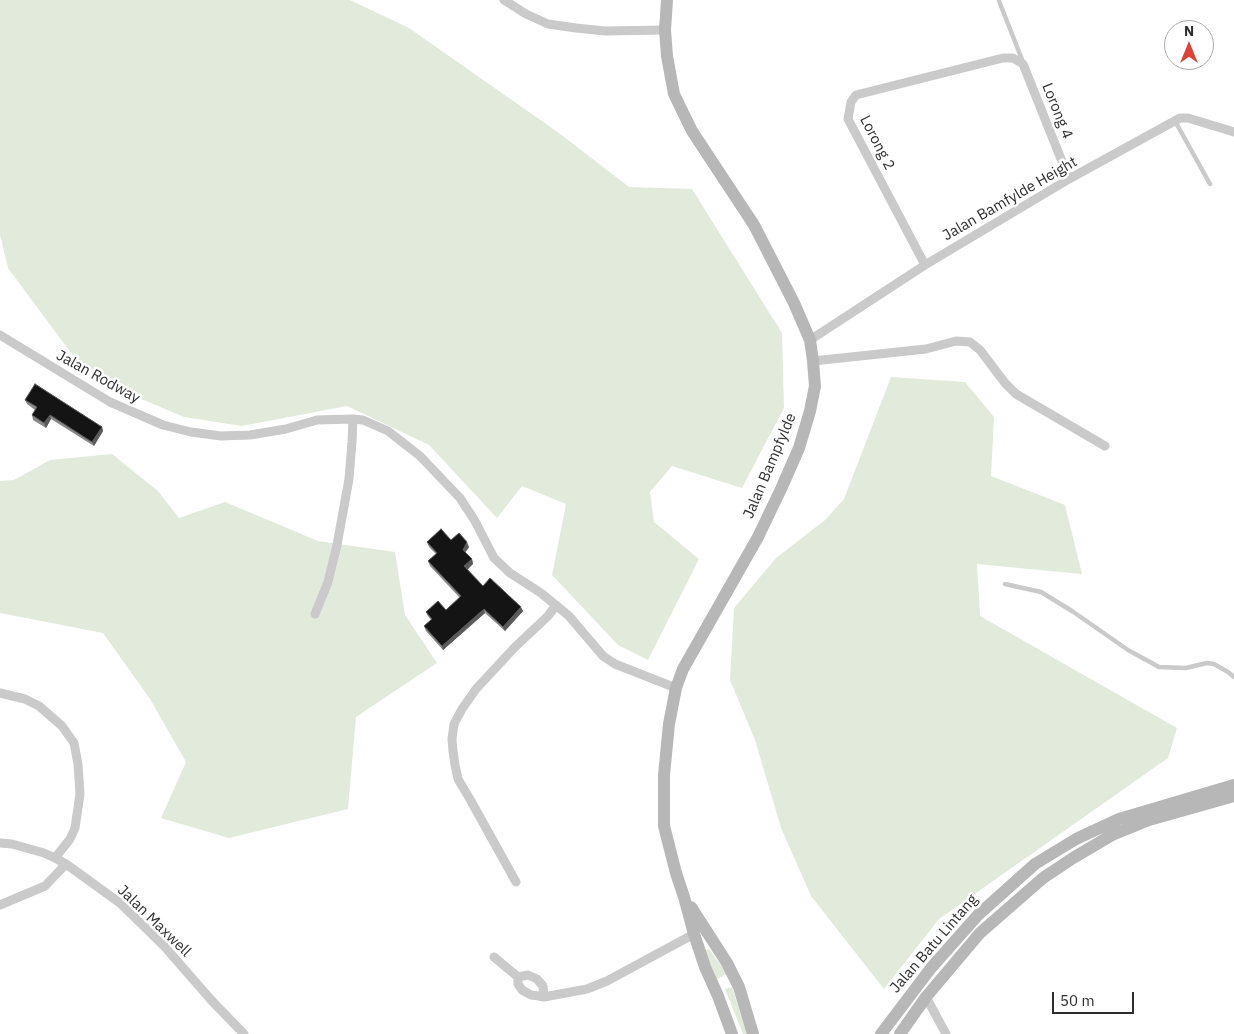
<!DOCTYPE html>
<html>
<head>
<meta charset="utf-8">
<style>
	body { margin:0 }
	#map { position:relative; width:1234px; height:1034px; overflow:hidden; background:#fff; font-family:"IBM Plex Sans",sans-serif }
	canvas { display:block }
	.north { position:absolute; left:1164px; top:20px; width:50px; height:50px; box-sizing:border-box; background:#fff; border:1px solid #ababab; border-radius:50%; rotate:0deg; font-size:14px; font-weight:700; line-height:20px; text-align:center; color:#2d2d2d }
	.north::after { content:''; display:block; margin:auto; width:18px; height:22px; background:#de4236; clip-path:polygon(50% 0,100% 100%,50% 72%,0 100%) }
	.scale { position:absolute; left:1052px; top:992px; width:82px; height:22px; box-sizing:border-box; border:2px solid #2d2d2d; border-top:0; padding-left:6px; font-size:15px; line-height:18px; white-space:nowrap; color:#2d2d2d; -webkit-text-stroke:4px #fff; paint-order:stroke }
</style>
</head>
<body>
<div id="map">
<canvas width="1234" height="1034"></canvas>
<div class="north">N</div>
<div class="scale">50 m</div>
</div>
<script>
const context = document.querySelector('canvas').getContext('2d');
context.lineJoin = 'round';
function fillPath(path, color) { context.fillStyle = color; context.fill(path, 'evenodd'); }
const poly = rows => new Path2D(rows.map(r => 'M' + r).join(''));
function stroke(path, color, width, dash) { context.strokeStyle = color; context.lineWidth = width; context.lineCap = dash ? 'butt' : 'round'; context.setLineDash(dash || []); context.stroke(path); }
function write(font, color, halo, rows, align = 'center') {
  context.font = font + ' "IBM Plex Sans",sans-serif'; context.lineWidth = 5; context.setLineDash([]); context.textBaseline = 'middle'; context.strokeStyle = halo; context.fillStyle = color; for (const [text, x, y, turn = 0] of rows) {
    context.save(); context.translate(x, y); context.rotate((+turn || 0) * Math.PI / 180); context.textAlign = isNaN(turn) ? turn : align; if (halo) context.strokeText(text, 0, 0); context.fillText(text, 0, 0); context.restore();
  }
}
fillPath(poly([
	[0,0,350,0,409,28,559,133,629,187,692,189,782,333,784,408,742,488,672,466,650,492,654,522,699,559,648,660,618,645,552,575,566,504,522,486,497,518,429,445,347,406,242,426,184,417,120,390,74,357,8,268,0,235],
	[891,377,965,382,994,417,991,476,1065,505,1082,574,977,564,980,616,1177,728,1168,758,939,919,884,989,811,896,781,828,755,740,730,680,734,608,776,558,825,520,844,499],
	[112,454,158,491,179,518,225,502,318,541,395,552,405,615,437,663,356,717,348,809,229,838,161,818,186,762,150,699,103,633,0,613,0,481,14,480,50,460],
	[709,949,727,974,717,979,704,951],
	[732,987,747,1034,743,1034,725,989]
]), '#e1eadb');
stroke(poly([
	[999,1,1023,62],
	[1175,121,1210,184],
	[1005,584,1041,592,1072,611,1128,650,1159,667,1186,668,1207,663,1214,664,1228,672,1234,677]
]), '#cacaca', 4.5);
stroke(poly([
	[504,0,526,14,548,24,576,28,605,31,665,30],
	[925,265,848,119,851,102,856,95,1003,58,1013,58,1023,64,1069,179],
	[0,335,110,402,163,425,191,432,221,436,250,435,286,429,317,420,353,419,363,420,388,431,420,456,460,498,475,521,494,558,510,573,541,593,569,616,603,656,615,664,676,688],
	[810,340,925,265,1069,179,1180,118,1188,118,1234,132],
	[813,361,926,349,956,341,970,342,980,350,1005,383,1016,394,1105,446],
	[315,614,328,582,337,545,349,479,352,442,353,419],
	[0,693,25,699,39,706,62,726,74,743,78,764,80,794,75,828,70,839,55,858],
	[0,843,12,844,44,853,55,858,66,864,120,903,164,946,212,1001,244,1034],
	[516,882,471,801,458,779,455,765,453,751,452,739,454,724,462,709,476,689,515,647,548,616,556,605],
	[0,905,45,886,66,864],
	[494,957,518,977],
	[544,997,543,986,537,979,528,975,518,977,518,984,522,990,531,995,539,996,544,997,587,989,607,981,694,934],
	[926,997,946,1034]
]), '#cacaca', 9);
stroke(poly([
	[667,0,665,30,667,56,674,94,692,131,754,225,794,303,810,340,813,361,815,386,810,411,799,448,781,489,758,537,683,669,676,688,669,724,664,775,664,826,676,873,684,897,694,934,705,967,718,996,732,1034],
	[691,907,727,963,739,987,753,1034],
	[881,1034,931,968,978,915,1035,864,1076,839,1119,819,1234,785],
	[900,1034,926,997,980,933,1043,878,1073,858,1112,835,1149,820,1234,796]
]), '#b7b7b7', 12);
fillPath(poly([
	[25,400,102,427,103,431,94,446,51,419,46,428,33,420,32,415,35,410,27,404],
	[451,540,469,547,465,553,472,559,473,564,467,569,483,586,523,611,505,631,485,613,443,650,426,631,424,626,431,620,428,616,426,612,446,610,460,598,430,566,428,561,436,554,429,547,427,542]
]), '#8a8a8a');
fillPath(poly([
	[50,415,51,419,46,428,44,423],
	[102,427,103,431,94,446,92,442],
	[467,542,469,547,464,554,463,550],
	[472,559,473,564,466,571,464,566],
	[521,607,523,611,505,631,503,627],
	[484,609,485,613,443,650,442,646]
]), '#5a5a5a');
const building = poly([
	[35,384,102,427,92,442,50,415,44,423,32,415,37,407,25,400,35,384],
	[441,529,451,540,459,533,467,542,463,550,472,559,464,566,483,586,490,578,521,607,503,627,484,609,442,646,424,626,432,619,426,612,438,601,446,610,461,596,428,561,437,553,427,542,441,529]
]);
fillPath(building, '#141414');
stroke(building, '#5a5a5a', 1);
write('15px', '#2d2d2d', '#fff', [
	["Lorong 4",1057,111,68],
	["Lorong 2",877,143,63],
	["Jalan Bamfylde Height",1010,199,-30],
	["Jalan Rodway",98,377,29],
	["Jalan Bampfylde",770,466,-67],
	["Jalan Maxwell",154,921,44],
	["Jalan Batu Lintang",934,944,-49]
]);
</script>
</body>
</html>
